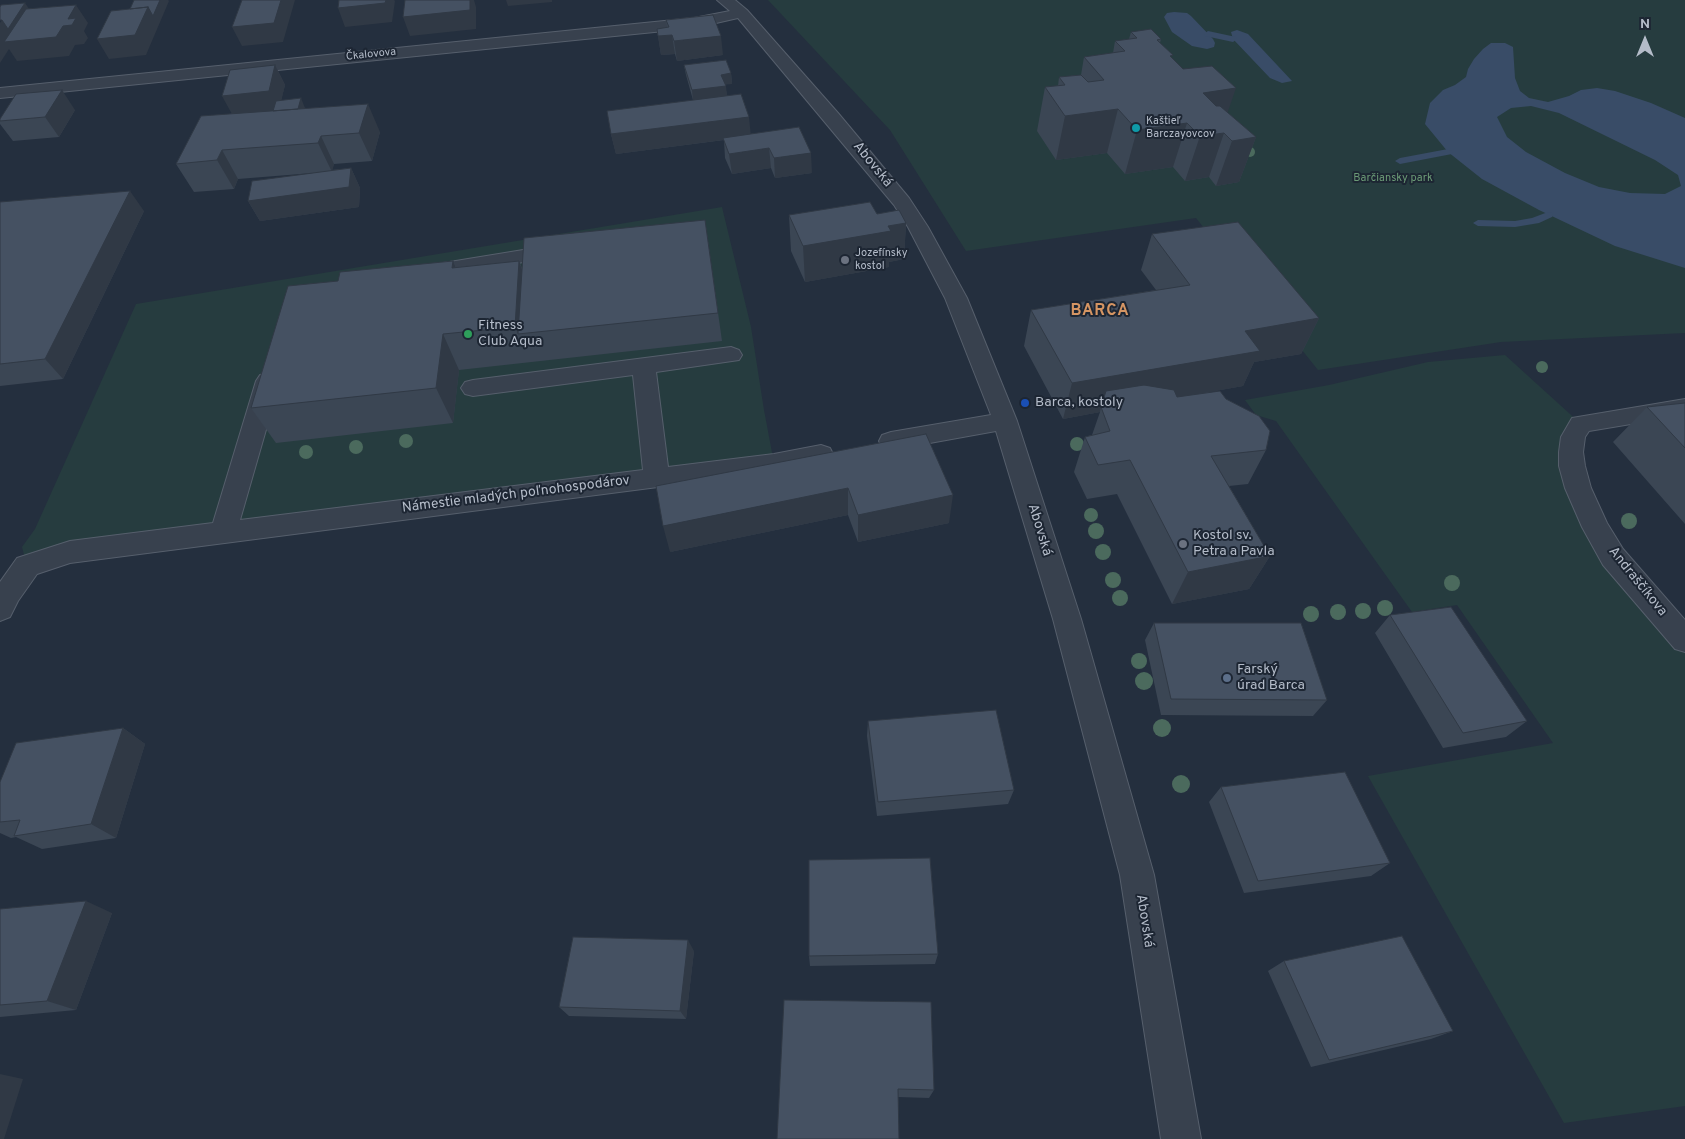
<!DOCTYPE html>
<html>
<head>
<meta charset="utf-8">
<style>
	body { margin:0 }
	#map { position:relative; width:1685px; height:1139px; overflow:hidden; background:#242f3e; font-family:Overpass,sans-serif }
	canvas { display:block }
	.north { position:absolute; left:1620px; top:15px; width:50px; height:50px; -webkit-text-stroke:4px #1d2633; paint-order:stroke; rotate:0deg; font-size:14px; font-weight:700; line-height:20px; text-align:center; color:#b4bcc9 }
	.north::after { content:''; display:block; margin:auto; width:18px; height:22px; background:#b4bcc9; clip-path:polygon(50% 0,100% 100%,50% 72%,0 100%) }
</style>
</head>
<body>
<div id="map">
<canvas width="1685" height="1139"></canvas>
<div class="north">N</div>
</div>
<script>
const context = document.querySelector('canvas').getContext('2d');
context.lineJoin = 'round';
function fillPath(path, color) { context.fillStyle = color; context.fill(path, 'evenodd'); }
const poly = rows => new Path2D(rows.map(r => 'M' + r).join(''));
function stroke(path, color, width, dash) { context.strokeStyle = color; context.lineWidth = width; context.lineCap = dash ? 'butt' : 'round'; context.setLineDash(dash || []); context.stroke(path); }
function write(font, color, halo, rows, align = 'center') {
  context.font = font + ' Overpass,sans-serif'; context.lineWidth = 4; context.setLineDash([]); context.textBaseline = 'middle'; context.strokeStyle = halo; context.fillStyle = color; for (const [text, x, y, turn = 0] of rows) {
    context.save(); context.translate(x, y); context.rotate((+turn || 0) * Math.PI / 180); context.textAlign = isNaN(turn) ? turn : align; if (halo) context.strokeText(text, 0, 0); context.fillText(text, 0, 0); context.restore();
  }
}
fillPath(poly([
	[768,0,1685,0,1685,333,1501,342,1318,370,1196,218,966,251,890,130],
	[722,207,751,327,764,410,774,463,27,566,22,547,35,529,136,304],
	[1505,355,1581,424,1578,488,1685,640,1685,1106,1564,1123,1368,776,1553,743,1457,605,1412,612,1276,421,1256,415,1245,400,1329,385,1428,362]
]), '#263c3f');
fillPath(poly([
	[1174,12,1187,13,1191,16,1213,39,1215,43,1214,47,1207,49,1192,46,1172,32,1164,17,1167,13],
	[1237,30,1248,34,1292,81,1282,83,1270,78,1233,39,1231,32],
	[1491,43,1505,43,1513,47,1515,78,1520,91,1529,98,1548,102,1569,96,1581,90,1597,88,1615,91,1651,103,1685,118,1685,268,1615,246,1539,210,1482,179,1448,152,1425,124,1430,103,1443,90,1455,85,1466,77,1468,69,1474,59,1483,49],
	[1531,106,1559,113,1655,160,1678,175,1681,186,1665,194,1630,193,1599,187,1565,173,1526,152,1507,137,1497,117,1511,108]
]), '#394c67');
fillPath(poly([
	[1208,31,1236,37,1237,39,1233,42,1205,36,1204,34,1208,31],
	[1448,149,1453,152,1452,154,1400,164,1395,161,1400,158,1448,149],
	[1548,212,1552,213,1553,215,1552,217,1539,223,1515,227,1478,226,1473,223,1478,220,1515,221,1532,218,1548,212]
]), '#394c67');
const minor = poly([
	[717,0,735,0,747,10,838,113,909,198,928,227,967,298,1017,421,1081,619,1154,875,1201,1139,1161,1139,1120,875,1053,619,996,431,891,450,882,447,879,441,882,435,891,432,991,415,945,298,908,227,894,205,738,18,694,28,0,98,0,88,694,18,730,11,717,0],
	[560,244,567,246,570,250,567,254,425,280,418,278,414,273,418,268,425,266,560,244],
	[731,347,739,350,742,355,739,360,656,372,668,467,774,454,821,445,830,448,833,454,830,460,774,472,70,563,37,574,18,601,10,617,0,621,0,582,17,558,70,541,213,523,256,381,260,375,268,373,276,375,280,381,240,520,643,470,633,375,473,396,465,394,461,388,465,382,473,380,731,347],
	[1685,399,1685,415,1589,431,1585,437,1583,452,1585,466,1591,488,1607,523,1623,549,1685,620,1685,652,1675,649,1603,565,1582,527,1565,488,1559,466,1559,452,1561,437,1572,418,1685,399]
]);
stroke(minor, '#565f6c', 2);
fillPath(minor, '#38414e');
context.fillStyle = '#4b6a5d';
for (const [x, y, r] of [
	[1250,152,5],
	[1542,367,6],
	[406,441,7],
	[1077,444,7],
	[356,447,7],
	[306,452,7],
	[1091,515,7],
	[1629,521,8],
	[1096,531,8],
	[1103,552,8],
	[1113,580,8],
	[1452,583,8],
	[1120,598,8],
	[1385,608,8],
	[1363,611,8],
	[1338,612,8],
	[1311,614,8],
	[1139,661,8],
	[1144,681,9],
	[1162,728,9],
	[1181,784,9]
]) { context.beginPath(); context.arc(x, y, r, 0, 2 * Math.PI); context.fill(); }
fillPath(poly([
	[666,20,723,55,677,61,675,54,661,55,657,29,667,27],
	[1131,32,1161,39,1160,43,1172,58,1228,113,1256,137,1239,182,1216,186,1209,177,1185,181,1173,167,1125,174,1107,153,1056,160,1037,131,1045,87,1058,86,1059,77,1081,75,1084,57,1113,53,1115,41,1129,39],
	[275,65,285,85,281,100,380,132,372,161,334,164,332,170,351,168,360,188,359,207,260,221,248,201,313,173,238,179,234,189,194,192,176,164,232,113],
	[684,65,731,73,732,84,725,84,727,96,750,134,812,173,775,178,771,168,732,174,725,158,724,140,616,154,611,134,693,100,686,75],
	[75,110,59,137,13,141,0,124,0,119],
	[0,202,144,211,63,379,0,386],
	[877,214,906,223,904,259,889,262,889,267,805,282,791,251,789,215],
	[705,220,722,341,459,370,453,423,276,443,251,408,338,281,453,261,456,267,519,261,522,268],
	[1152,234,1319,318,1301,354,1254,362,1243,386,1209,392,1266,450,1248,484,1229,486,1270,556,1249,589,1172,604,1117,494,1087,499,1074,472,1085,437,1092,435,1100,412,1063,419,1024,346,1031,310,1156,290,1141,270],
	[1685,403,1685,524,1613,442,1647,407],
	[926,434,949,523,858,542,848,515,670,552],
	[1390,615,1527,721,1506,737,1443,748,1375,633],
	[1154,623,1327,700,1313,716,1161,715,1145,640],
	[868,721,1014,790,1008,804,877,816,867,736],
	[123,728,145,744,116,838,42,849,16,837,11,838,0,833,0,782],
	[1221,787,1390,863,1371,876,1244,893,1209,802],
	[0,909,112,913,76,1010,0,1017],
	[694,951,686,1019,569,1016,559,1007],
	[938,954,935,964,810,966,809,956],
	[1284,961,1453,1031,1431,1039,1311,1067,1268,971],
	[784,1000,934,1090,929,1098,898,1097]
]), '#3b4654');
fillPath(poly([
	[160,0,168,0,169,1,146,55,109,59,97,39],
	[278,0,295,0,283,42,242,46,232,27],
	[386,0,394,0,395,1,392,22,345,27,338,8],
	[470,0,474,0,476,7,476,29,410,36,403,17],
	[506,0,552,0,552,2,508,6],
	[25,3,32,13,68,19,76,5,88,23,84,31,88,38,84,44,75,45,69,56,17,61,9,49,0,63,0,23,2,20],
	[672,35,675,54,661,55,658,36],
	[721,36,723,55,677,61,674,41],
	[275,65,285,85,279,111,233,116,222,96],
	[731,73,732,84,722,85,721,75],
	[726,86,727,96,693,101,692,90],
	[1236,88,1221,132,1203,93],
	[62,90,75,110,59,137,45,117],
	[301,98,305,108,297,111],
	[368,104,380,132,372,161,359,133],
	[1118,109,1107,153,1056,160,1065,116],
	[749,117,751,137,723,138,723,140,616,154,611,134],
	[1187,123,1173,167,1125,174,1137,130],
	[1224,133,1209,177,1185,181,1200,136],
	[321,136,334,164,332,172,318,143],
	[1256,137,1239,182,1216,186,1232,141],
	[769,148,771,168,732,174,729,154],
	[222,150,238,179,234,189,217,160],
	[811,153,812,173,775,178,774,158],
	[351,168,360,188,359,207,260,221,248,201],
	[130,191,144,211,63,379,45,359],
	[906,223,904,259,889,262,889,267,805,282,803,246,888,226],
	[453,261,468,297,452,268],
	[519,261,531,297,518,334,515,327],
	[1319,318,1301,354,1254,362,1243,386,1103,411,1101,407,1100,412,1063,419,1072,383,1245,331],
	[443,334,459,370,453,423,436,388],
	[848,488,848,515,670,552,663,526],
	[953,495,949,523,858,542,858,515],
	[1270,556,1249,589,1172,604,1188,572],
	[123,728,145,744,116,838,91,824],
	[86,901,112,913,76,1010,47,1001],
	[688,940,694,951,686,1019,680,1011],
	[0,1074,23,1079,4,1139,0,1139]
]), '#303945');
const building = poly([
	[134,0,160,0,153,16,148,7,130,9,134,0],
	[242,0,281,0,274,23,232,27,242,0],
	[339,0,386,0,385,3,338,8,339,0],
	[405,0,470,0,470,10,403,17,405,0],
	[25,3,8,29,2,20,0,20,0,7,1,5,25,3],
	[76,5,68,19,76,18,72,25,63,26,56,37,4,42,26,9,76,5],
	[148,7,135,35,97,39,111,11,148,7],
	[713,15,721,36,674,41,672,35,658,36,657,29,669,27,666,20,713,15],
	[1151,29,1161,39,1157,40,1173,55,1170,56,1183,69,1212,66,1236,88,1203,93,1216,106,1220,106,1256,137,1232,141,1224,133,1200,136,1187,123,1137,130,1118,109,1065,116,1045,87,1065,85,1059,77,1081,75,1088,82,1104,80,1084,57,1125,51,1115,41,1137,38,1131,32,1151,29],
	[726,60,731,73,721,75,726,86,692,90,684,65,726,60],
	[275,65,269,91,222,96,230,70,275,65],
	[62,90,45,117,0,121,0,119,16,94,62,90],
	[741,94,749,117,611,134,607,111,741,94],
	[301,98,298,109,273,111,276,101,301,98],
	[368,104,359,133,321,136,318,143,222,150,217,160,176,164,201,116,368,104],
	[799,127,811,153,774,158,769,148,729,154,723,138,799,127],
	[351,168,349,187,248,201,252,181,351,168],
	[130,191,45,359,0,364,0,202,130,191],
	[870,202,877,214,899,210,906,223,888,226,891,231,803,246,789,215,870,202],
	[705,220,718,313,518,334,524,238,705,220],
	[1238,222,1319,318,1245,331,1260,351,1072,383,1031,310,1190,285,1152,234,1238,222],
	[453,261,452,268,519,261,515,327,443,334,436,388,251,408,288,286,338,281,340,272,453,261],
	[1144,385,1174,390,1177,397,1220,391,1226,399,1259,416,1270,431,1266,450,1211,456,1270,556,1188,572,1130,460,1098,465,1085,437,1110,431,1101,407,1106,391,1144,385],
	[1685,403,1685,448,1647,407,1685,403],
	[926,434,953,495,858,515,848,488,663,526,656,486,926,434],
	[1451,607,1527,721,1463,733,1390,615,1451,607],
	[1154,623,1301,623,1327,700,1171,699,1154,623],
	[996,710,1014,790,878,802,868,721,996,710],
	[123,728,91,824,14,836,20,820,0,822,0,782,16,743,123,728],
	[1345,772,1390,863,1258,881,1221,787,1345,772],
	[930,858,938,954,809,956,809,860,930,858],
	[86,901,47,1001,0,1005,0,909,86,901],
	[1402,936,1453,1031,1329,1060,1284,961,1402,936],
	[573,937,688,940,680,1011,559,1007,573,937],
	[784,1000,931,1002,934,1090,898,1089,899,1139,777,1139,784,1000]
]);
fillPath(building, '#455162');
stroke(building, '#303945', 1);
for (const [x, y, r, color] of [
	[1136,128,5,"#0f9aa8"],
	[845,260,5,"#6b7280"],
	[468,334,5,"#2e9e5b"],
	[1025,403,5,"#1a4fb4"],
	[1183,544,5,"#6b7280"],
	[1227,678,5,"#5c6f8a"]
]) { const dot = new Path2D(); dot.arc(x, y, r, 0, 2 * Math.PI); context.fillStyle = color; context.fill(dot); stroke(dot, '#1d2633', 2); }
write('11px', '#b4bcc9', '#1d2633', [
	["Čkalovova",371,55,-6]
]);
write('11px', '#b4bcc9', '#1d2633', [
	["Kaštieľ",1146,122],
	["Barczayovcov",1146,135],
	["Jozefínsky",855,254],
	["kostol",855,267]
], 'left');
write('11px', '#6b9a76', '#1d2633', [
	["Barčiansky park",1393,179]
]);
write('14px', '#b4bcc9', '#1d2633', [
	["Abovská",872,165,51],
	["Námestie mladých poľnohospodárov",516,495,-7],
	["Abovská",1039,530,73],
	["Andraščíkova",1637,582,51],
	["Abovská",1144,921,81]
]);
write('14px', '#b4bcc9', '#1d2633', [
	["Fitness",478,326],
	["Club Aqua",478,342],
	["Barca, kostoly",1035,403],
	["Kostol sv.",1193,536],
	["Petra a Pavla",1193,552],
	["Farský",1237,670],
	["úrad Barca",1237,686]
], 'left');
context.letterSpacing = '1px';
write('bold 16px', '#d59563', '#1d2633', [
	["BARCA",1100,312]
]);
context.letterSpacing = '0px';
</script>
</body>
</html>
